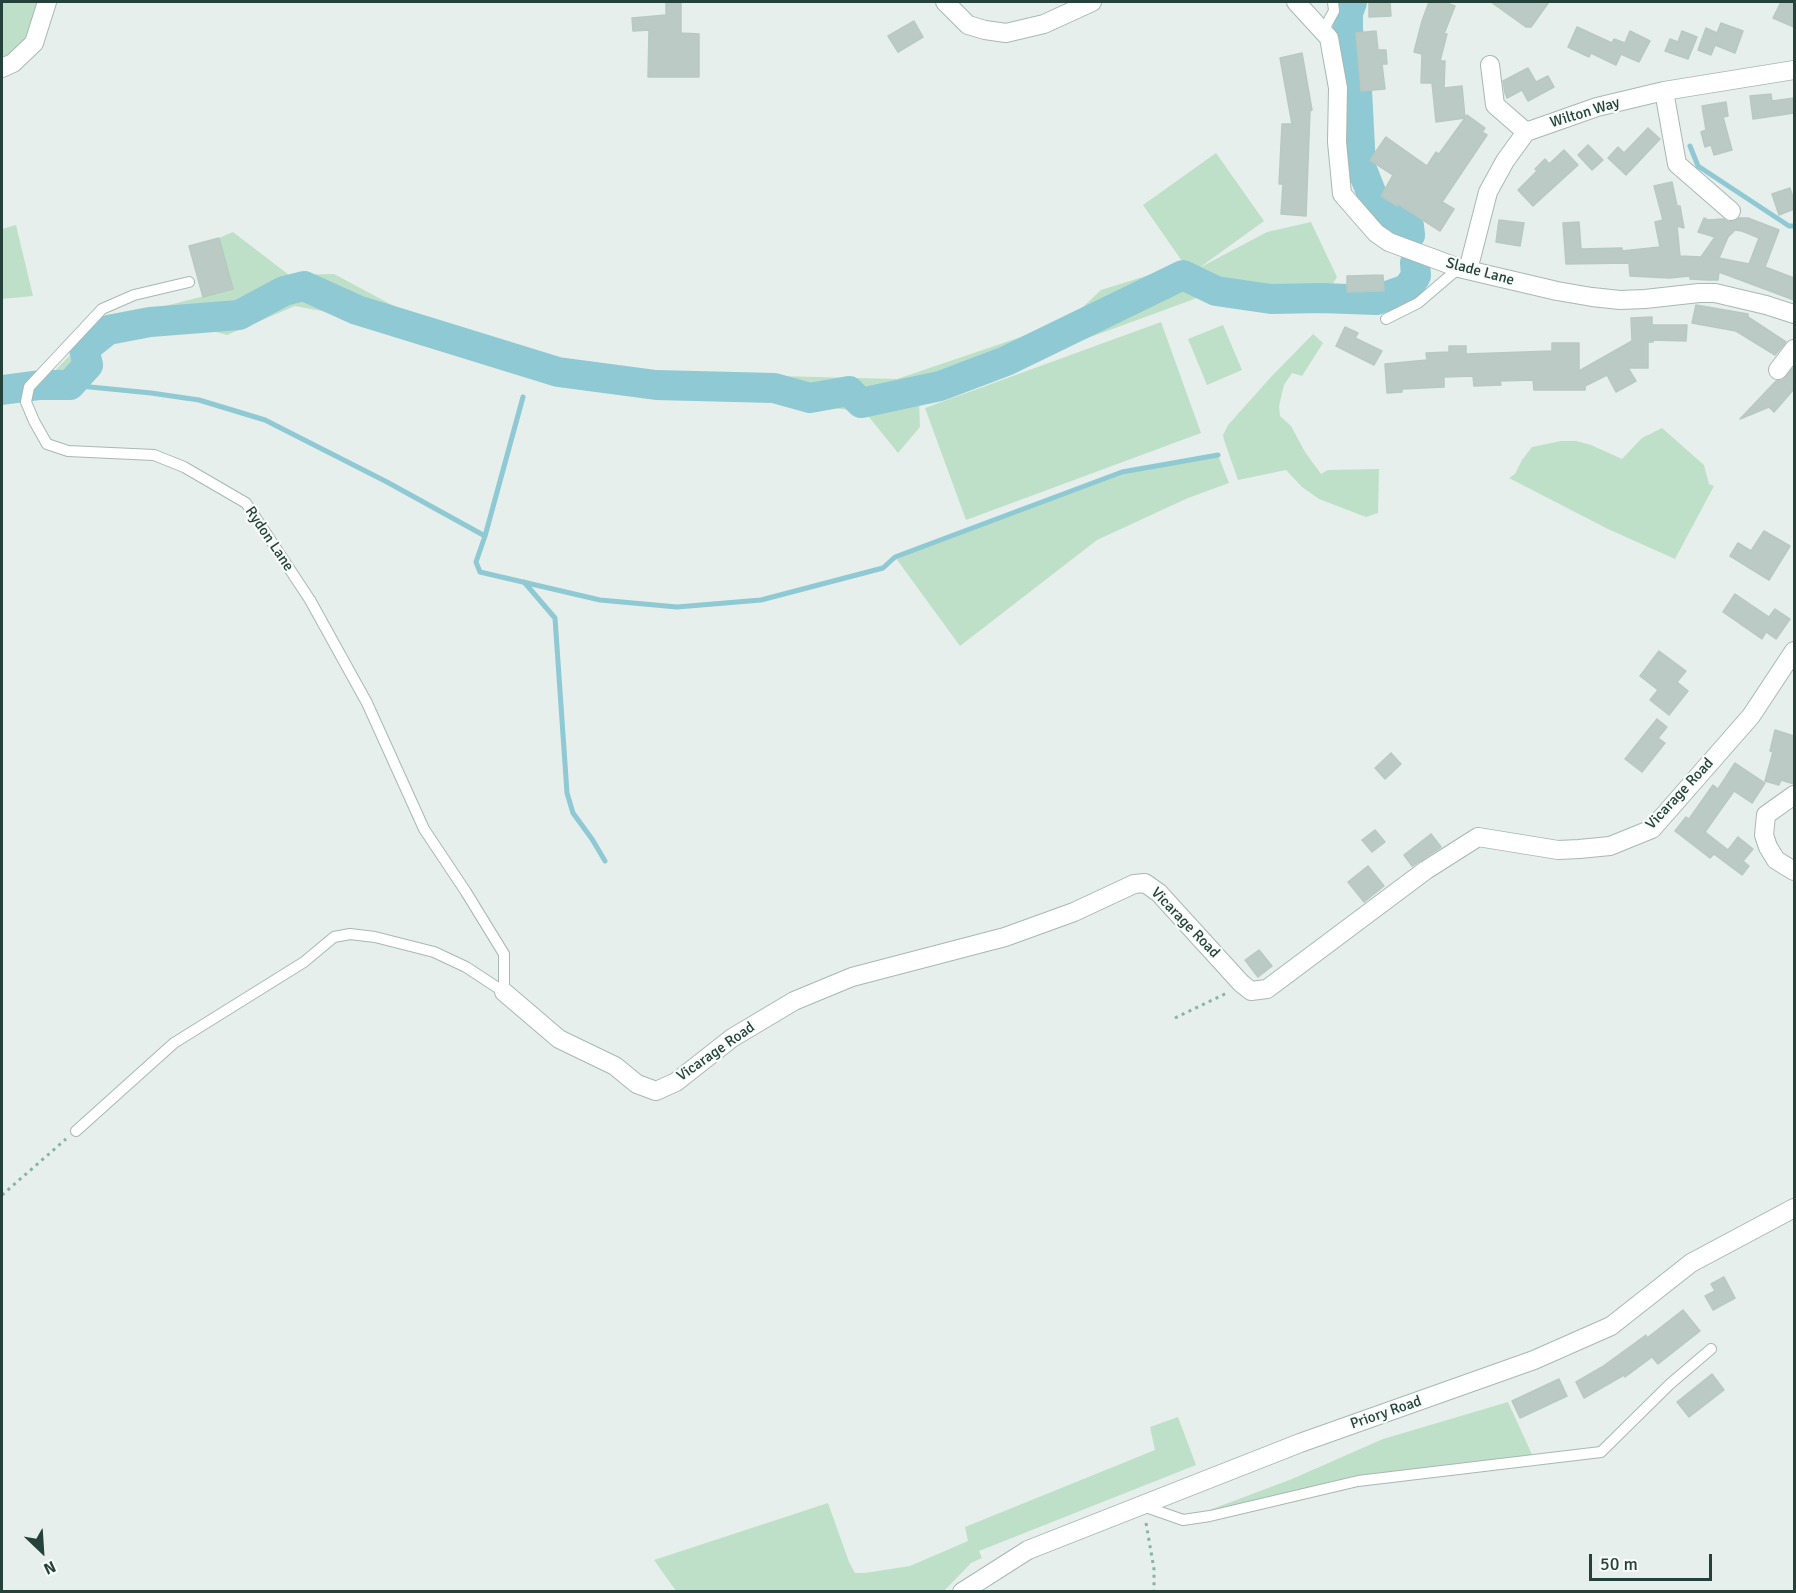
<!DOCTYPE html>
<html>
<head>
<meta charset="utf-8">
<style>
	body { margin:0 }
	#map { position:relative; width:1796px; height:1593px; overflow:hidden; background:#e6efeb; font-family:Signika,sans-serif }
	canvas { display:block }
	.frame { position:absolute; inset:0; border:3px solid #24423a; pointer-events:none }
	.north { position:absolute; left:12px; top:1521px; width:60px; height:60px; -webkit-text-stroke:4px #f7fbf9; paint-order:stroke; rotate:155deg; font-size:16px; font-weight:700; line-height:24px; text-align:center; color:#24423a }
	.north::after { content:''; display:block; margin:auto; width:21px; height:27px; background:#24423a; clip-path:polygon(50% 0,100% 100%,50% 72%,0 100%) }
	.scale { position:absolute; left:1589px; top:1554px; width:123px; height:27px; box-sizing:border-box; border:3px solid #24423a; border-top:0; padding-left:8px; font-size:18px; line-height:21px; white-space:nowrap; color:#24423a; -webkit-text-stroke:4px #f7fbf9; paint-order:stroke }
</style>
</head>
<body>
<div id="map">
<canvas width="1796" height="1593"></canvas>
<div class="frame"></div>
<div class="north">N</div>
<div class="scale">50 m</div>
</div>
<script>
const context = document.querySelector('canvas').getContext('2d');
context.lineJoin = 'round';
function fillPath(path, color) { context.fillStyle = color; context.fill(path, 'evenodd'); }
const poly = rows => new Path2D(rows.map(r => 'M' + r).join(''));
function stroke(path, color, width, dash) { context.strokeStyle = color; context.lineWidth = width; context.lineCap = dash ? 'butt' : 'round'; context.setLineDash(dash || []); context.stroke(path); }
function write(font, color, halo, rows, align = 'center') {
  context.font = font + ' Signika,sans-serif'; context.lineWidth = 4.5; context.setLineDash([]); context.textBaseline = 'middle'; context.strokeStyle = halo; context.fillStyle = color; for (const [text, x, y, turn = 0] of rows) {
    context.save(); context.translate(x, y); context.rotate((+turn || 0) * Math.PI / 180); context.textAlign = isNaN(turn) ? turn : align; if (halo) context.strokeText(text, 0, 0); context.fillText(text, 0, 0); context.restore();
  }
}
fillPath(poly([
	[2,2,40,2,34,23,23,42,8,55,2,58],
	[1216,153,1264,221,1199,268,1267,232,1311,222,1337,277,1328,292,1321,298,1271,299,1216,291,919,400,920,427,898,453,865,412,711,392,601,389,529,376,463,351,359,318,295,306,227,335,191,325,85,349,88,365,70,385,41,385,79,346,110,320,232,289,219,238,233,232,289,275,334,274,420,320,582,371,897,379,1068,321,1101,290,1184,264,1143,205],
	[16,225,33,296,2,299,2,229],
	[1161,322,1201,433,966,520,925,408],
	[1223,325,1242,370,1207,385,1188,339],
	[1313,334,1323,343,1302,376,1292,373,1284,385,1279,406,1280,416,1291,426,1305,452,1321,474,1328,470,1379,469,1378,513,1366,517,1319,499,1302,487,1286,470,1238,480,1224,440,1223,435,1228,425,1271,377],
	[1662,428,1704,465,1709,484,1714,486,1675,559,1608,529,1509,478,1515,474,1522,460,1532,447,1561,441,1576,441,1591,445,1622,459,1642,438],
	[1218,455,1229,483,1188,498,1097,540,960,646,895,557,1122,472],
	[1508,1402,1535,1461,1408,1475,1183,1520,1292,1479,1383,1439],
	[1178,1417,1196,1465,979,1551,982,1558,971,1563,944,1591,676,1591,654,1560,828,1503,849,1562,855,1573,865,1573,910,1566,968,1541,965,1527,1155,1450,1150,1427]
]), '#bfe0c8');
stroke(poly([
	[1690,146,1698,166,1789,226,1794,226],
	[70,385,151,393,199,400,265,420,387,482,485,536,476,562,480,572,600,600,677,607,761,600,883,568,895,557,1122,472,1218,455],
	[485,536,523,397],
	[524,582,555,618,567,793,573,813,592,839,605,861]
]), '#8ec9d4', 5);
stroke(poly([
	[1352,2,1348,13,1348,30,1357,90,1361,167,1373,197,1393,216,1409,226,1410,235],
	[2,390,40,385,70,385,88,365,84,349,108,330,150,322,239,315,284,291,304,286,357,310,558,372,656,385,774,388,810,398,849,391,861,403,940,386,1006,361,1183,275,1216,291,1271,299,1321,298,1376,300,1407,289,1416,276,1415,263]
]), '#8ec9d4', 30);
const building = poly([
	[666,2,681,2,681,33,699,34,699,77,648,77,649,30,633,31,632,18,666,15,666,2],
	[1369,2,1390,2,1391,16,1369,17,1369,2],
	[1429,2,1444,2,1455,6,1444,34,1447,34,1440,61,1445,61,1444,88,1462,86,1465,118,1467,115,1485,128,1482,132,1487,135,1442,202,1454,209,1440,231,1398,204,1397,206,1381,196,1393,175,1370,160,1386,137,1427,166,1436,152,1439,154,1465,118,1436,122,1432,83,1421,83,1422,54,1414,52,1422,21,1429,2],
	[1491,2,1549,2,1531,27,1526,27,1491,2],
	[1781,2,1794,2,1794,27,1773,18,1781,2],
	[914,21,923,37,898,52,888,36,914,21],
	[1721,23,1743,31,1735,53,1715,45,1711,55,1698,50,1706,28,1717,33,1721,23],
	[1577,27,1612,43,1614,39,1625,43,1630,31,1650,41,1639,62,1621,54,1616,65,1591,53,1589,57,1568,47,1577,27],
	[1376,31,1378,50,1386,50,1387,64,1382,64,1385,89,1361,91,1356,33,1376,31],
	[1682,31,1697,37,1688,59,1665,51,1670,39,1678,42,1682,31],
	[1302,53,1312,110,1310,111,1306,216,1281,214,1283,184,1279,184,1282,124,1292,124,1280,58,1302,53],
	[1528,68,1536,82,1548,76,1554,87,1528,101,1522,90,1507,98,1505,93,1503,81,1528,68],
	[1771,94,1772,101,1794,98,1794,113,1753,119,1750,96,1771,94],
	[1726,102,1728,116,1723,117,1732,150,1714,155,1711,145,1705,147,1701,132,1706,130,1702,106,1726,102],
	[1648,128,1660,139,1626,175,1608,158,1618,147,1624,153,1648,128],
	[1588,145,1603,160,1592,170,1578,155,1588,145],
	[1564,150,1578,165,1533,206,1518,190,1537,171,1535,169,1545,159,1549,164,1564,150],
	[1672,182,1677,206,1680,206,1684,228,1677,226,1680,256,1701,257,1715,237,1698,232,1704,218,1708,220,1723,219,1729,222,1735,221,1739,218,1748,218,1779,230,1765,267,1794,278,1794,300,1719,272,1718,280,1708,280,1690,279,1690,276,1669,278,1630,276,1629,263,1566,264,1563,223,1579,222,1581,249,1622,248,1622,251,1660,247,1655,222,1663,220,1654,186,1672,182],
	[1735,230,1742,231,1759,238,1749,264,1719,258,1728,237,1735,230],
	[1790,188,1794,201,1794,209,1779,215,1772,194,1790,188],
	[1499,220,1524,223,1520,246,1496,242,1499,220],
	[219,238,233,289,203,297,189,246,219,238],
	[1383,275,1384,291,1347,292,1347,276,1383,275],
	[1696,305,1748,314,1748,317,1786,342,1775,355,1736,331,1692,323,1696,305],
	[1652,317,1652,325,1687,325,1686,341,1652,340,1653,342,1648,342,1648,368,1628,368,1636,381,1616,392,1607,375,1585,386,1585,390,1534,390,1533,380,1500,381,1501,385,1474,386,1473,376,1444,377,1444,387,1402,389,1402,392,1387,393,1385,364,1427,360,1426,353,1449,352,1449,346,1466,346,1466,354,1552,351,1552,343,1579,343,1579,371,1632,341,1631,318,1652,317],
	[1345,327,1358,333,1355,338,1382,351,1374,365,1336,346,1345,327],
	[1794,367,1794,389,1774,412,1769,407,1740,419,1776,381,1783,380,1794,367],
	[1764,531,1790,546,1769,580,1730,556,1738,543,1751,551,1764,531],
	[1735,594,1769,617,1775,609,1790,619,1776,639,1766,632,1762,639,1723,612,1735,594],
	[1659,651,1686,671,1677,682,1688,691,1669,715,1650,700,1658,690,1640,676,1659,651],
	[1657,719,1667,727,1658,738,1665,743,1642,772,1625,759,1657,719],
	[1775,730,1794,736,1794,784,1781,780,1779,785,1765,781,1773,752,1770,751,1775,730],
	[1391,753,1401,764,1385,779,1375,768,1391,753],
	[1735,763,1765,783,1752,803,1734,791,1705,832,1728,850,1738,837,1753,849,1743,861,1749,866,1742,875,1714,854,1710,858,1675,831,1686,817,1689,819,1713,785,1718,789,1735,763],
	[1375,830,1385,842,1372,852,1362,840,1375,830],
	[1431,834,1441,847,1412,866,1404,855,1431,834],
	[1368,866,1384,886,1364,902,1348,882,1368,866],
	[1259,950,1272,966,1258,977,1245,960,1259,950],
	[1724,1277,1735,1298,1713,1310,1705,1296,1715,1291,1711,1284,1724,1277],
	[1683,1310,1700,1331,1658,1364,1652,1357,1625,1377,1624,1375,1584,1398,1576,1382,1602,1367,1646,1335,1647,1338,1683,1310],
	[1712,1374,1724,1390,1689,1417,1677,1402,1712,1374],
	[1559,1379,1567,1396,1520,1418,1512,1401,1559,1379]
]);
fillPath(building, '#bbcac4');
stroke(building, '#b8c9c2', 1.5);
const service = poly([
	[1323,31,1334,11,1333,2],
	[189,282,134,295,102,309,29,387,26,402,34,421,47,444,68,451,154,455,184,467,246,503,310,600,367,703,424,829,466,892,504,954,504,992],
	[1386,319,1418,303,1459,268],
	[76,1131,174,1043,304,962,334,937,350,934,375,937,434,952,466,967,504,992],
	[1143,1506,1183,1520,1210,1516,1358,1481,1601,1452,1670,1384,1711,1349]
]);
const minor = poly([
	[945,2,968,25,985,30,1006,33,1044,24,1092,2],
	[1296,2,1329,38,1338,88,1337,142,1342,194,1376,233,1389,242,1459,268,1557,291,1592,297,1620,300,1645,299,1699,293,1715,293,1766,305,1794,314],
	[1490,65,1495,105,1526,132],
	[2,68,13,63,34,43,47,2],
	[1664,91,1677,164,1731,211],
	[1468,270,1488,192,1505,161,1526,132,1597,107,1664,91,1794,70],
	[1778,370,1794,349],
	[1794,795,1766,815,1764,835,1768,847,1776,860,1794,871],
	[504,992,559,1039,615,1066,637,1084,656,1091,676,1082,732,1038,794,1001,852,977,1005,937,1074,912,1134,884,1145,883,1159,893,1241,983,1251,991,1267,989,1426,870,1478,837,1558,850,1579,849,1610,846,1652,829,1751,716,1794,651],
	[962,1592,1028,1550,1300,1443,1534,1360,1611,1326,1691,1263,1794,1208]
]);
stroke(service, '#a8b8b2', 12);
stroke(minor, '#a8b8b2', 20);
stroke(poly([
	[1175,1018,1227,993],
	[2,1195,66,1139],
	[1146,1523,1154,1569,1154,1592]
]), '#86b3a5', 3, [3, 4.5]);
stroke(service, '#fff', 10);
stroke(minor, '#fff', 18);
write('15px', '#24423a', '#f7fbf9', [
	["Wilton Way",1585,113,-17],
	["Slade Lane",1480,272,15],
	["Rydon Lane",269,539,56],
	["Vicarage Road",1680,794,-47],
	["Vicarage Road",1185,923,46],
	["Vicarage Road",716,1052,-35],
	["Priory Road",1386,1413,-19]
]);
</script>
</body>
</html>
